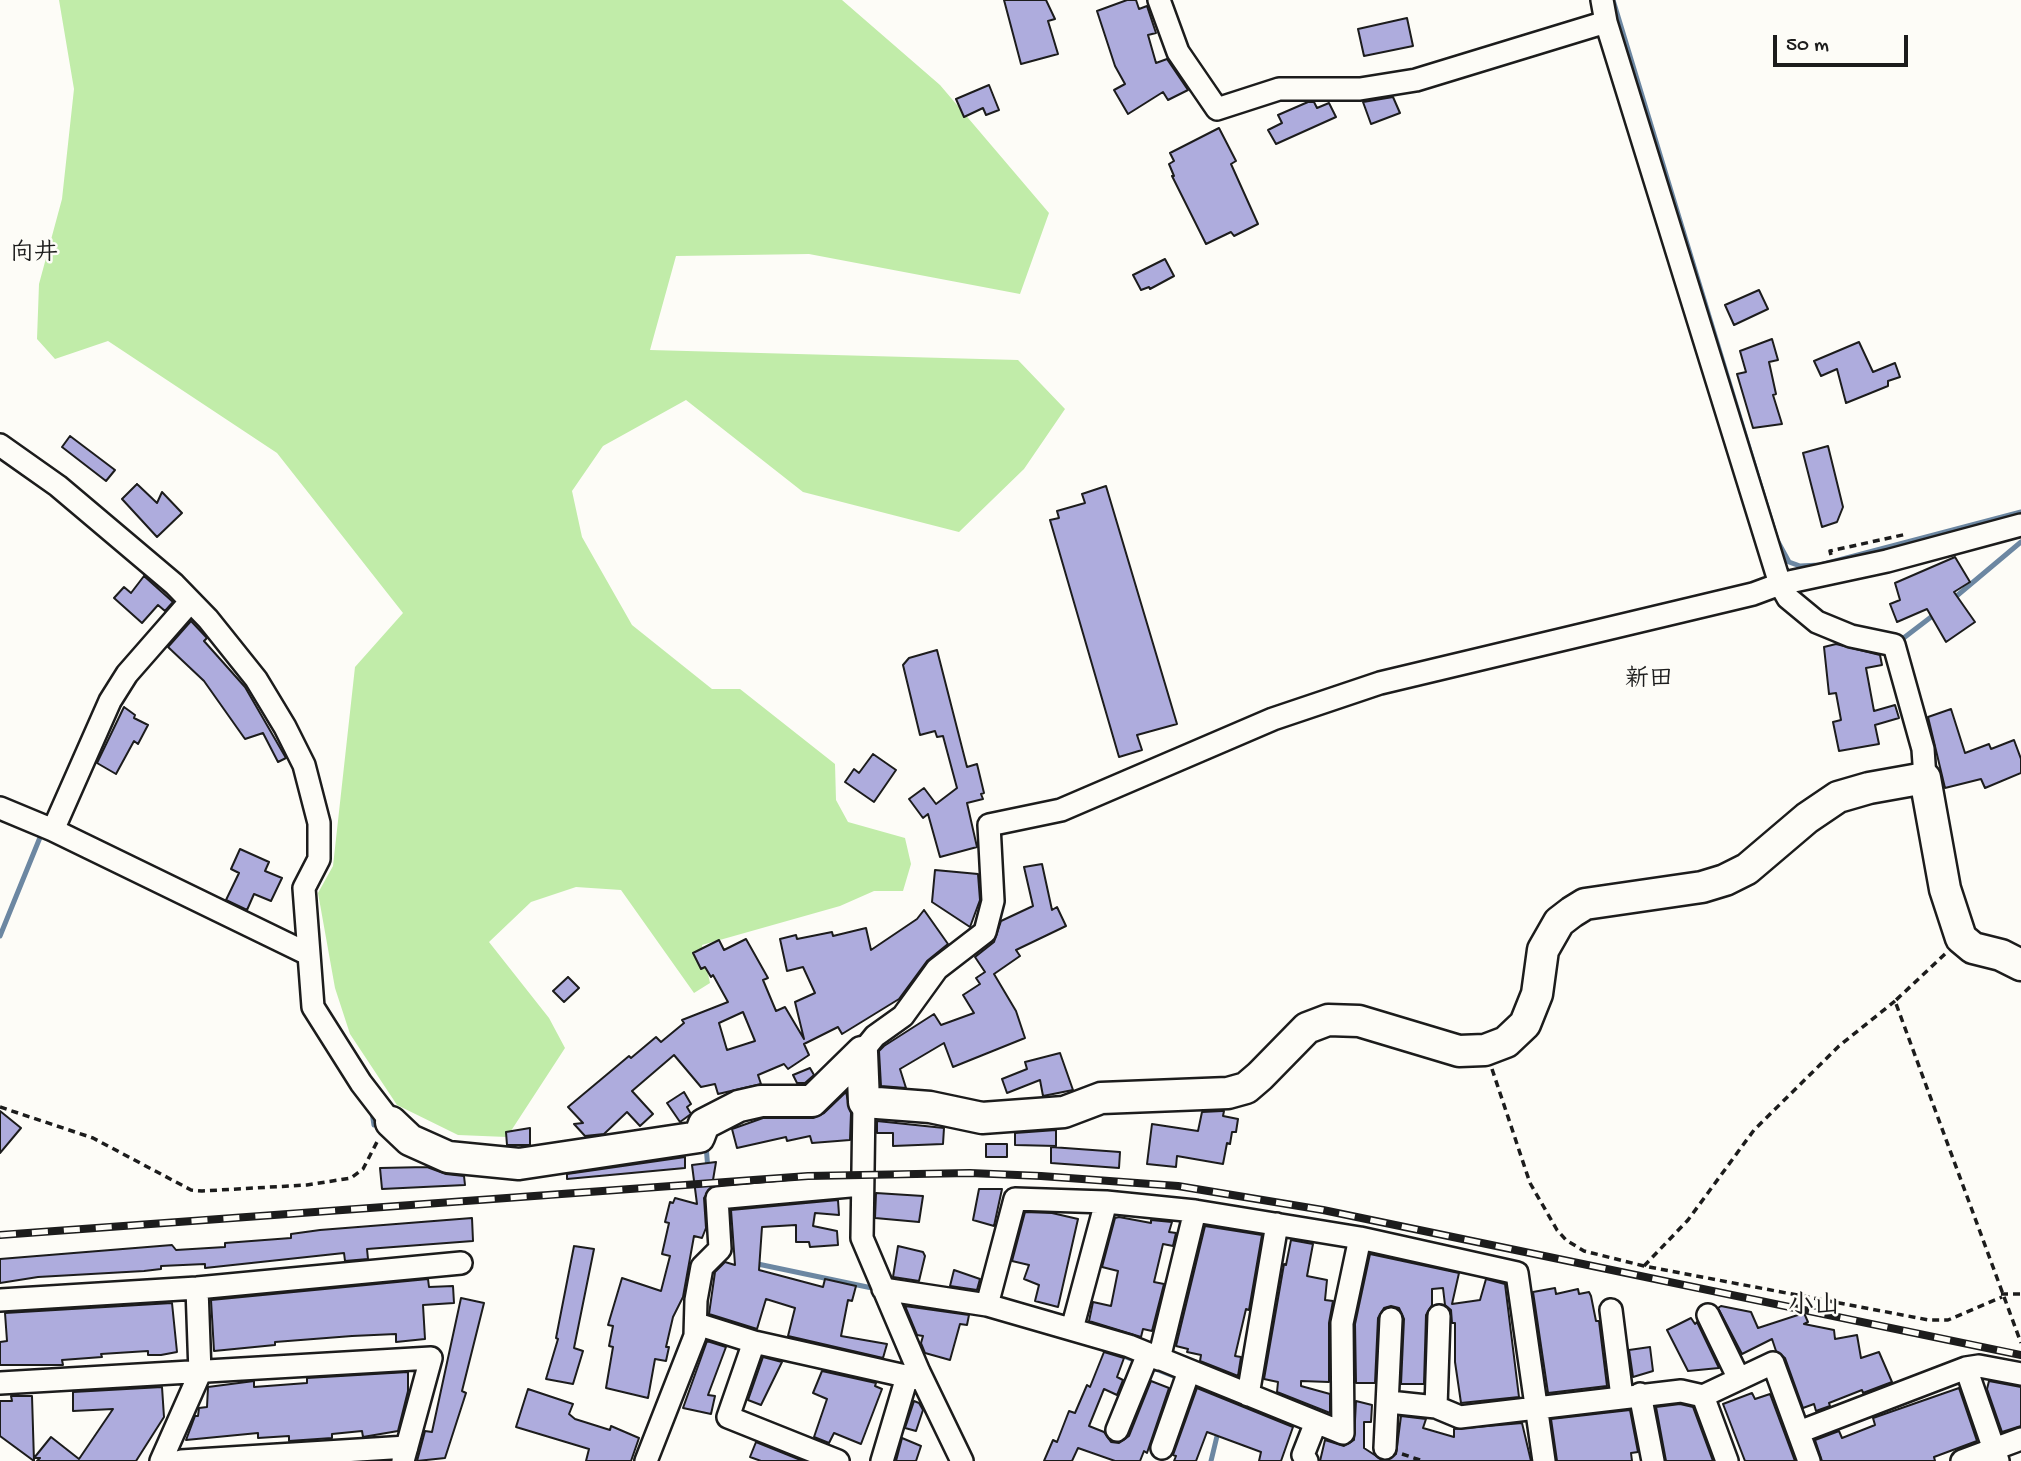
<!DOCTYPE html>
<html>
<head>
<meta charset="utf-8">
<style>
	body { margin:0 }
	#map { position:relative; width:2021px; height:1461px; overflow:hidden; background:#fdfcf7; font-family:"Gochi Hand",sans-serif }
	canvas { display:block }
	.scale { position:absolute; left:1773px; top:35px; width:135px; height:32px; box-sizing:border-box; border:4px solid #1c1c1c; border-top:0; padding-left:9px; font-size:21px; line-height:24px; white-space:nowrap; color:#1c1c1c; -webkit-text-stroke:5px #fdfcf7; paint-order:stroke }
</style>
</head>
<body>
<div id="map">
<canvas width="2021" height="1461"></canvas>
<div class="scale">50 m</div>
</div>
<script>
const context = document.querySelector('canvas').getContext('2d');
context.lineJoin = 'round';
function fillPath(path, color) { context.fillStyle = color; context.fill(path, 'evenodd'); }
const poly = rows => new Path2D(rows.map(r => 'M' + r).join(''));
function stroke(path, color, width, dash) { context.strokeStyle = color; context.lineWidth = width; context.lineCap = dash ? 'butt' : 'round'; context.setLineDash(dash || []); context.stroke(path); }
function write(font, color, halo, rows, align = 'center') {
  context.font = font + ' "Gochi Hand","Klee One",sans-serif'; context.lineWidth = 5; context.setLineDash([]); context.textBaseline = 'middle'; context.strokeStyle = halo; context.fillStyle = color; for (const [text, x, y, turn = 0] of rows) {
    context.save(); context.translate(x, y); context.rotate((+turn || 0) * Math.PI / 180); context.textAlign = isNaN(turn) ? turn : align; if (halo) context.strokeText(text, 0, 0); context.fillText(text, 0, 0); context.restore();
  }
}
fillPath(poly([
	[59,0,842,0,940,85,1049,213,1020,294,809,254,676,256,650,350,1018,360,1065,409,1024,469,959,532,803,492,686,400,603,446,572,491,582,537,632,625,712,689,740,689,835,764,836,800,848,822,905,838,911,864,903,891,874,891,840,906,702,945,710,983,694,993,621,890,576,887,531,902,489,942,549,1018,565,1048,507,1137,458,1135,397,1105,350,1034,335,988,318,893,333,866,355,667,403,613,277,453,108,341,55,359,37,339,39,284,62,199,74,89]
]), '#c1eca9');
stroke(poly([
	[1613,0,1777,540,1789,562,1800,566,1820,565,2021,512],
	[1953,599,2021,542],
	[1901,640,1935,614],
	[0,936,41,835],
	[372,1112,374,1125],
	[706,1145,708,1170],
	[753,1263,872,1288],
	[1113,1352,1139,1362],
	[1148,1366,1181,1379],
	[1191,1383,1226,1398,1224,1405],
	[1211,1461,1218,1432]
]), '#6c87a2', 5);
const building = poly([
	[1004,0,1046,0,1055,19,1048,21,1058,54,1021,64,1004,0],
	[1127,0,1136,0,1139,9,1147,6,1156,33,1148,35,1156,63,1167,59,1188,90,1168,100,1163,92,1128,114,1114,90,1125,84,1115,66,1097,11,1127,0],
	[1407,18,1413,46,1364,56,1358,29,1407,18],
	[989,85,999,110,986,115,983,108,964,117,956,99,989,85],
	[1393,97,1400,113,1371,124,1363,102,1393,97],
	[1308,102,1314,102,1317,108,1329,103,1336,117,1276,144,1268,130,1282,123,1278,115,1308,102],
	[1219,128,1236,161,1231,164,1258,224,1234,236,1231,232,1206,244,1172,176,1174,176,1169,164,1174,161,1170,153,1219,128],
	[1165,259,1174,276,1150,289,1149,287,1141,290,1133,275,1165,259],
	[1759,290,1768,309,1734,325,1725,305,1759,290],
	[1772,339,1778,360,1769,362,1776,394,1773,395,1782,424,1753,428,1737,374,1746,372,1740,351,1772,339],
	[1859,342,1873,372,1895,363,1900,377,1888,381,1888,386,1846,403,1837,369,1821,376,1814,361,1859,342],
	[70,436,115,470,106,481,62,447,70,436],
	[1828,446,1843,507,1837,522,1822,527,1803,453,1828,446],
	[137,484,157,503,162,492,182,513,157,537,122,499,137,484],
	[1106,486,1177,724,1137,735,1142,750,1119,757,1050,520,1059,518,1057,511,1085,503,1082,494,1106,486],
	[1955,557,1970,582,1954,592,1975,622,1946,642,1927,609,1897,622,1890,604,1900,600,1895,583,1955,557],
	[144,576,173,602,165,611,158,605,142,623,114,598,124,587,131,593,144,576],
	[191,621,207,638,204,641,245,687,286,758,278,762,263,733,245,739,204,681,168,647,191,621],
	[1836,644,1880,655,1882,665,1866,668,1874,711,1895,705,1899,718,1875,725,1879,744,1839,751,1833,722,1841,720,1836,693,1829,694,1824,647,1836,644],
	[937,650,967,767,977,764,984,793,981,794,983,799,967,803,977,847,940,857,928,814,923,818,909,799,924,788,936,804,957,788,943,736,937,737,935,731,920,735,903,665,909,658,937,650],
	[124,707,135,715,134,718,148,725,138,744,134,741,116,774,97,763,124,707],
	[1951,709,1965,753,1989,744,1991,749,2014,740,2021,759,2021,773,1985,788,1981,779,1945,788,1928,717,1951,709],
	[873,754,896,770,874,802,845,782,854,769,859,773,873,754],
	[240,849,269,862,265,871,282,878,271,901,254,894,247,910,226,900,239,873,231,869,240,849],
	[1042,864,1052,910,1057,907,1066,926,1016,950,1020,956,994,974,1016,1011,1025,1038,953,1067,944,1043,900,1069,906,1088,881,1086,879,1051,884,1046,934,1014,941,1025,974,1013,963,995,980,984,976,978,985,972,975,957,994,942,1001,921,1033,906,1024,867,1042,864],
	[935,870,978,874,980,900,970,927,932,902,935,870],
	[924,910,948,944,927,961,899,999,842,1034,838,1027,804,1044,809,1055,788,1069,784,1064,758,1075,761,1084,718,1094,715,1084,701,1087,674,1055,632,1091,653,1114,640,1126,627,1112,604,1134,585,1136,574,1124,583,1123,568,1107,629,1056,631,1058,656,1037,661,1042,684,1023,682,1020,728,1002,713,975,711,977,705,967,701,969,693,953,719,940,724,950,746,939,768,978,763,980,776,1011,785,1007,804,1039,795,1002,815,993,803,967,787,971,780,939,796,935,797,939,832,932,833,936,866,928,871,950,917,919,924,910],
	[743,1012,755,1041,727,1050,719,1023,743,1012],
	[568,977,579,988,564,1002,553,991,568,977],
	[1060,1053,1073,1090,1043,1096,1040,1080,1007,1093,1002,1079,1027,1069,1025,1062,1060,1053],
	[810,1068,814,1075,805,1083,797,1083,793,1075,810,1068],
	[684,1092,691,1104,687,1107,691,1114,680,1122,667,1103,684,1092],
	[846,1092,851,1113,850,1140,812,1143,810,1136,787,1141,786,1137,737,1148,732,1129,763,1118,813,1118,824,1113,846,1092],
	[0,1111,21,1128,0,1153,0,1111],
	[1222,1111,1224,1111,1223,1116,1238,1119,1236,1132,1232,1132,1230,1144,1227,1143,1223,1164,1177,1156,1176,1167,1147,1164,1152,1124,1198,1131,1202,1112,1222,1111],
	[877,1121,944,1128,943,1144,893,1146,893,1133,877,1133,877,1121],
	[530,1128,530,1145,507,1145,506,1132,530,1128],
	[1056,1130,1056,1146,1015,1145,1015,1133,1056,1130],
	[986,1144,1007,1144,1007,1157,986,1157,986,1144],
	[1051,1147,1120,1152,1119,1168,1051,1163,1051,1147],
	[685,1157,685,1168,567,1179,567,1174,685,1157],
	[716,1162,712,1186,704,1198,706,1228,702,1238,694,1236,683,1297,673,1317,666,1347,669,1347,666,1361,655,1359,648,1398,606,1388,613,1347,609,1346,613,1326,608,1325,622,1278,661,1291,670,1256,662,1254,669,1223,665,1222,670,1202,673,1203,675,1198,697,1204,692,1165,716,1162],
	[427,1167,446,1174,464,1176,465,1185,382,1189,380,1168,427,1167],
	[979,1189,1002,1189,994,1226,973,1220,979,1189],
	[876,1193,923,1196,919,1222,875,1218,876,1193],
	[838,1200,839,1215,815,1213,813,1226,837,1231,838,1245,810,1247,809,1242,796,1242,796,1225,762,1227,759,1270,823,1287,825,1279,856,1286,852,1301,848,1300,841,1336,887,1344,883,1358,788,1336,795,1308,766,1299,757,1329,709,1314,715,1272,725,1262,735,1265,731,1210,838,1200],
	[1025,1212,1052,1213,1078,1219,1058,1307,1035,1301,1039,1285,1024,1279,1029,1265,1012,1261,1025,1212],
	[1119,1217,1151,1223,1151,1220,1172,1222,1169,1232,1176,1233,1173,1246,1163,1244,1154,1282,1164,1284,1152,1331,1143,1329,1141,1337,1089,1321,1093,1302,1111,1306,1118,1271,1102,1267,1115,1218,1119,1217],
	[472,1218,473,1241,367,1249,368,1259,345,1261,344,1253,205,1268,205,1264,161,1266,161,1269,144,1271,38,1277,0,1283,0,1259,172,1245,176,1250,225,1247,225,1243,291,1238,291,1234,320,1230,472,1218],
	[1205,1226,1262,1235,1249,1310,1246,1309,1235,1356,1241,1357,1238,1376,1200,1361,1201,1355,1187,1352,1188,1349,1176,1346,1205,1226],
	[1291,1240,1313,1244,1307,1276,1327,1280,1325,1300,1333,1301,1329,1323,1329,1382,1301,1381,1301,1386,1330,1394,1330,1413,1277,1392,1278,1382,1264,1379,1284,1264,1286,1265,1291,1240],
	[574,1246,594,1249,574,1348,583,1351,573,1384,546,1379,558,1339,556,1338,574,1246],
	[898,1246,923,1252,925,1256,919,1281,893,1277,898,1246],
	[1370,1254,1459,1273,1452,1304,1480,1300,1486,1279,1505,1284,1519,1397,1461,1403,1455,1362,1455,1323,1452,1323,1451,1310,1445,1305,1443,1288,1432,1289,1432,1305,1426,1315,1424,1384,1401,1384,1404,1319,1399,1308,1391,1306,1384,1308,1378,1318,1375,1383,1356,1383,1355,1324,1370,1254],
	[954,1270,980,1279,977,1290,950,1286,954,1270],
	[428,1279,429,1287,453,1286,454,1303,423,1305,425,1339,396,1342,396,1334,352,1336,275,1342,275,1345,214,1351,211,1300,428,1279],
	[1555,1288,1556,1294,1578,1289,1579,1294,1589,1292,1591,1296,1596,1321,1599,1321,1607,1386,1548,1393,1533,1292,1555,1288],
	[461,1298,484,1303,462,1391,466,1393,445,1458,417,1461,425,1431,432,1432,461,1298],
	[172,1303,177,1352,161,1355,148,1355,148,1351,101,1354,102,1357,62,1360,63,1365,0,1365,0,1342,7,1341,5,1313,172,1303],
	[905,1306,969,1315,967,1325,960,1324,950,1360,925,1353,921,1343,923,1336,917,1335,905,1306],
	[1721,1306,1751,1312,1758,1328,1804,1313,1808,1322,1804,1324,1834,1330,1835,1339,1857,1335,1861,1358,1879,1352,1892,1382,1863,1393,1862,1390,1829,1403,1830,1406,1816,1411,1814,1404,1803,1408,1785,1358,1776,1351,1772,1339,1742,1354,1718,1308,1721,1306],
	[1691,1318,1695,1324,1697,1322,1719,1368,1688,1371,1667,1330,1691,1318],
	[707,1341,726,1347,708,1395,715,1396,711,1414,683,1408,707,1341],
	[1650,1347,1653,1371,1633,1377,1629,1350,1650,1347],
	[1104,1352,1124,1358,1117,1377,1123,1380,1117,1395,1104,1389,1089,1426,1104,1432,1111,1442,1119,1443,1129,1436,1151,1381,1169,1388,1147,1453,1144,1451,1140,1461,1115,1461,1078,1448,1072,1461,1044,1461,1053,1440,1057,1442,1069,1411,1075,1413,1087,1385,1090,1387,1104,1352],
	[763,1357,782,1362,761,1405,748,1400,763,1357],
	[822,1371,876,1383,875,1386,882,1389,861,1444,834,1433,829,1443,814,1437,827,1399,813,1393,822,1371],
	[408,1372,408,1391,398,1431,363,1437,362,1431,332,1434,332,1438,289,1441,289,1436,258,1438,258,1433,186,1440,195,1416,198,1416,199,1408,207,1407,208,1387,254,1381,254,1387,307,1383,307,1378,408,1372],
	[1989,1381,2021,1387,2021,1426,2002,1432,1987,1389,1989,1381],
	[162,1387,164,1417,136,1461,37,1461,40,1458,34,1458,51,1437,79,1459,113,1409,73,1411,73,1392,162,1387],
	[1197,1388,1293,1427,1281,1461,1259,1461,1261,1452,1207,1432,1196,1461,1174,1461,1176,1456,1173,1455,1197,1388],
	[1959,1388,1977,1441,1934,1457,1935,1461,1822,1461,1815,1440,1839,1431,1842,1438,1875,1425,1873,1418,1959,1388],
	[528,1389,573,1404,569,1414,575,1419,610,1430,611,1426,639,1438,631,1461,586,1461,589,1449,516,1427,528,1389],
	[1752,1393,1755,1399,1770,1394,1795,1461,1745,1461,1723,1404,1752,1393],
	[11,1396,32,1396,34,1461,0,1436,0,1401,12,1401,11,1396],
	[914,1401,919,1403,923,1410,916,1431,905,1428,914,1401],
	[1356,1401,1372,1405,1371,1422,1364,1422,1364,1448,1384,1461,1320,1461,1325,1440,1344,1446,1354,1440,1356,1401],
	[1680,1404,1693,1407,1713,1461,1666,1461,1656,1407,1680,1404],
	[1630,1410,1638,1452,1631,1453,1632,1461,1557,1461,1551,1419,1630,1410],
	[1401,1416,1426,1419,1423,1428,1454,1437,1454,1429,1522,1423,1531,1461,1385,1461,1396,1454,1401,1416],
	[902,1438,921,1446,916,1461,896,1461,902,1438],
	[756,1442,803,1461,761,1461,750,1457,756,1442]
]);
fillPath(building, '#aeacdd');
stroke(building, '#1c1c1c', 2);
const minor = poly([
	[1159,0,1178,52,1217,109,1279,89,1360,89,1416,80,1606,22],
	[1602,0,1606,22,1780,584,1788,598,1817,622,1851,636,1894,645,1923,749,1925,778],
	[0,445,58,486,174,584,208,619,256,679,285,727,304,765,319,823,319,859,304,888,313,1007,361,1083,391,1122],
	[0,808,53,830,306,953],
	[53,830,110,701,127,674,190,602],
	[862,1052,875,1036,903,1016,937,969,985,932,993,901,989,825,1061,810,1273,719,1380,683,1753,594,1780,584,1887,561,2021,525],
	[864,1102,862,1238,919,1372,962,1461],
	[883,1289,987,1305,1129,1346,1343,1433,1342,1323,1360,1238],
	[0,1300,197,1288,461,1263],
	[987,1305,1015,1199,1106,1202,1195,1211,1360,1238,1517,1273,1544,1461],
	[1611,1310,1622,1397],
	[1708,1315,1739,1379],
	[697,1324,754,1342,923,1380],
	[1072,1329,1106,1202],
	[754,1342,728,1417,838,1461],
	[1159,1359,1195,1211],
	[1966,1368,1998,1461],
	[0,1383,431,1358,403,1461],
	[1640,1394,1653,1461],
	[1248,1395,1277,1224],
	[1389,1402,1436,1407,1460,1417,1681,1391,1703,1396],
	[1436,1407,1439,1316],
	[1117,1430,1148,1354],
	[1799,1432,1966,1368,1979,1366,2021,1374],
	[1162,1448,1189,1371],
	[1385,1448,1391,1319],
	[161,1461,200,1373,197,1288],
	[181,1461,407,1447],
	[646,1461,695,1336,696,1300,702,1267,720,1249,717,1198,861,1185],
	[882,1461,907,1377],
	[1307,1461,1303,1455,1316,1422],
	[1727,1461,1703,1396,1773,1363,1809,1461],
	[1962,1461,2021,1439]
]);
const secondary = poly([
	[862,1052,864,1102,930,1107,982,1118,1064,1112,1101,1098,1228,1093,1246,1088,1260,1076,1307,1028,1328,1020,1359,1021,1459,1051,1485,1050,1506,1042,1525,1024,1537,994,1543,950,1559,922,1572,912,1585,904,1702,887,1725,880,1747,869,1807,818,1838,797,1869,788,1925,778,1945,889,1961,938,1973,948,2001,955,2021,965],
	[391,1122,410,1140,448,1157,519,1164,699,1137,704,1124,739,1106,761,1101,812,1101,862,1052]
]);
stroke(minor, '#1c1c1c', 26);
stroke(secondary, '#1c1c1c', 35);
stroke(poly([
	[1831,555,1830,551,1907,534],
	[1945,954,1895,1001,2021,1343],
	[1492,1069,1530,1183,1557,1230,1566,1240,1584,1251,1644,1266,1929,1320,1948,1320,2002,1297],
	[0,1107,93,1138,191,1190,202,1191,307,1185,351,1178,363,1169,378,1140],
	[1644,1266,1688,1220,1754,1130,1839,1046,1895,1001],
	[2001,1294,2021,1294],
	[1402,1454,1423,1461]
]), '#1c1c1c', 3.5, [7, 5]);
stroke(minor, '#fdfcf7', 21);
stroke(secondary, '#fdfcf7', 30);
const rail = poly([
	[0,1235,808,1176,970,1173,1041,1176,1178,1186,1323,1210,2021,1355]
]);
stroke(rail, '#1c1c1c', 8);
stroke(rail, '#fdfcf7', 5, [16]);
write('bold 24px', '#1c1c1c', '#fdfcf7', [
	["向井",34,255],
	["新田",1649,681]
]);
write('bold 26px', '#1c1c1c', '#fdfcf7', [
	["小山",1814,1308]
]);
</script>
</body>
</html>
